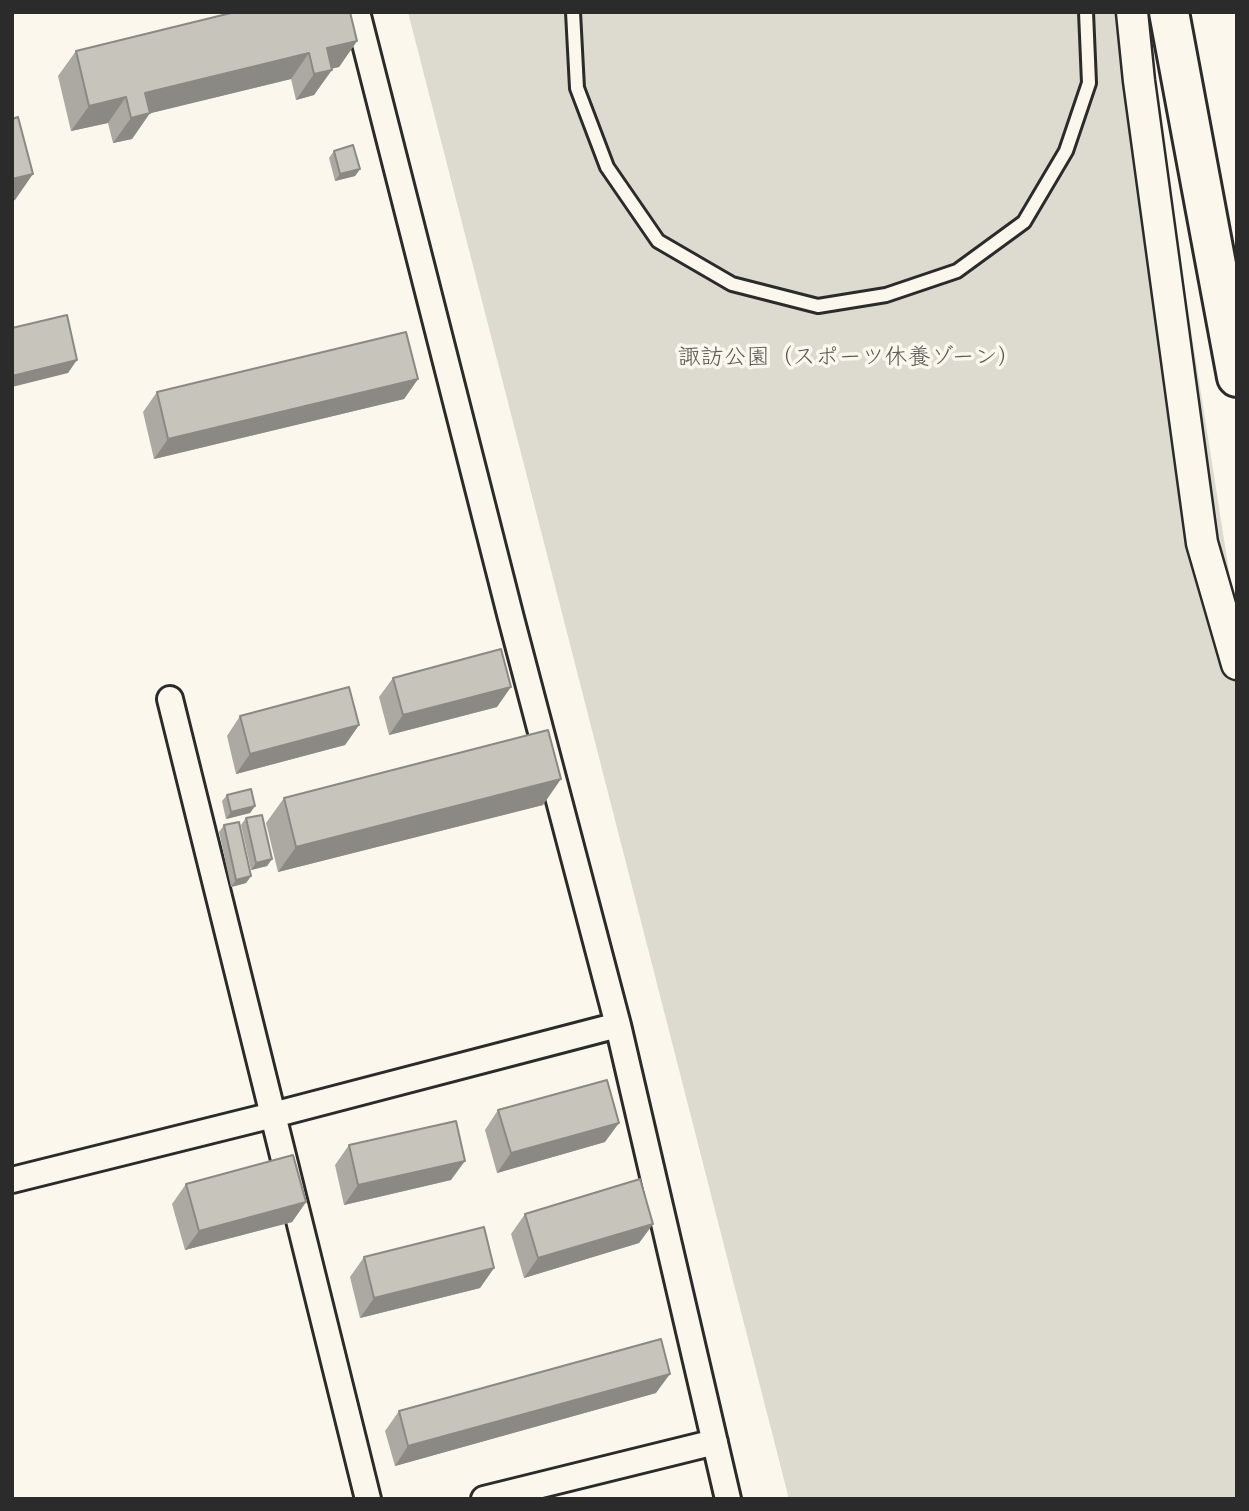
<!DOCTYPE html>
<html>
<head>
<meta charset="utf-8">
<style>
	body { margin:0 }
	#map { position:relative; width:1249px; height:1511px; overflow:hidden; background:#fbf7ec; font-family:"Balsamiq Sans",sans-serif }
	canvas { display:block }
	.frame { position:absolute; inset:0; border:14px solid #2b2b2b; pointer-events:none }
</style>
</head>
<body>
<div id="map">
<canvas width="1249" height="1511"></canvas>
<div class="frame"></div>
</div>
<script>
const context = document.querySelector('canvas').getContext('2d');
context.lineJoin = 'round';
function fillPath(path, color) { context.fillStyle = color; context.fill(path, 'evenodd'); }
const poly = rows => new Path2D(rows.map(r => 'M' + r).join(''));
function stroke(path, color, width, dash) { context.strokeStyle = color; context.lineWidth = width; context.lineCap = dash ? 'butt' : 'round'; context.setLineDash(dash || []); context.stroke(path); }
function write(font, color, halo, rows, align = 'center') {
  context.font = font + ' "Balsamiq Sans","Klee One",sans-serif'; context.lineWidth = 7; context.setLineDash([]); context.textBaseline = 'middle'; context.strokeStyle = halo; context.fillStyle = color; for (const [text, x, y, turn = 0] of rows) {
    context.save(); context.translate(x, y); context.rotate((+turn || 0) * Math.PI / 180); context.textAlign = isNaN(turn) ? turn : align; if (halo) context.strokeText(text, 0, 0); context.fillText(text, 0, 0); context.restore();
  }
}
fillPath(poly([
	[408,12,1141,12,1237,622,1237,1499,789,1499]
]), '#dddad0');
const service = poly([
	[573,12,577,88,607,167,658,241,732,284,818,306,886,295,957,271,1024,222,1066,151,1089,83,1086,12]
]);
const minor = poly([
	[357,12,511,618,618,1025],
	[170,699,368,1499],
	[12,1180,273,1115,618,1025,728,1499],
	[484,1499,715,1442]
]);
const tertiary = poly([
	[1132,12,1139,81,1202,543,1237,664]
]);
const motorway = poly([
	[1169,12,1237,377]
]);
stroke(service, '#2b2b2b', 18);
stroke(minor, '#2b2b2b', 30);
stroke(tertiary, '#2b2b2b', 35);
stroke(motorway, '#2b2b2b', 44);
stroke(service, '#fbf7ec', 12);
stroke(minor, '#fbf7ec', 24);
stroke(tertiary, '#fbf7ec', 30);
stroke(motorway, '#fbf7ec', 38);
fillPath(poly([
	[357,41,339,67,332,68,314,95,296,100,291,79,150,113,132,139,113,143,108,123,71,131,58,76,76,51],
	[334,151,360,169,355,176,335,181,329,158],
	[418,379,404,399,154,459,143,412,157,392],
	[393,678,497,707,389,735,379,697],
	[240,716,359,725,345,745,236,774,227,736],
	[227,795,255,806,250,813,226,819,222,801],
	[284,798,543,805,278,872,266,823],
	[246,818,272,859,267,866,251,870,241,825],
	[224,825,251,876,246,883,231,887,219,832],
	[498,1110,605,1142,497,1173,485,1130],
	[349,1145,451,1180,344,1205,335,1165],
	[186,1184,306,1202,292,1222,185,1250,172,1204],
	[525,1214,653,1224,639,1243,524,1278,511,1234],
	[364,1257,494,1268,480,1288,360,1318,350,1277],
	[656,1393,395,1466,385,1431,399,1411]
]), '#aba9a2');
fillPath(poly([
	[357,41,339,67,314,73,327,48],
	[309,53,291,79,131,118,145,93],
	[332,70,314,95,296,100,314,74],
	[126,97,108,123,71,131,89,106],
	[150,113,132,139,113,143,131,118],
	[360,169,355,176,335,181,340,174],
	[33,174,15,200,12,201,12,179],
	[77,360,68,373,12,387,12,376],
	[418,379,404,399,154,459,168,439],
	[511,687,497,707,389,735,403,715],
	[359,725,345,745,236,774,250,754],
	[561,779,543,805,278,872,296,847],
	[255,806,250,813,226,819,231,812],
	[272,859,267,866,251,870,256,863],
	[251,876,246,883,231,887,236,880],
	[619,1123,605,1142,497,1173,511,1153],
	[465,1161,451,1180,344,1205,358,1185],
	[306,1202,292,1222,185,1250,199,1231],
	[653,1224,639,1243,524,1278,538,1258],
	[494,1268,480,1288,360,1318,374,1298],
	[670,1374,656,1393,395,1466,408,1446]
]), '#8b8984');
const building = poly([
	[235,12,350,12,357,41,327,48,332,70,314,74,309,53,145,93,150,113,131,118,126,97,89,106,76,51,235,12],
	[18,117,33,174,12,179,12,119,18,117],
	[353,145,360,169,340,174,334,151,353,145],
	[67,315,77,360,12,376,12,328,67,315],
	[406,332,418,379,168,439,157,392,406,332],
	[501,649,511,687,403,715,393,678,501,649],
	[349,687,359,725,250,754,240,716,349,687],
	[548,730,561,779,296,847,284,798,548,730],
	[251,789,255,806,231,812,227,795,251,789],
	[262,815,272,859,256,863,246,818,262,815],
	[239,822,251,876,236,880,224,825,239,822],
	[607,1080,619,1123,511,1153,498,1110,607,1080],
	[456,1121,465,1161,358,1185,349,1145,456,1121],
	[293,1155,306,1202,199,1231,186,1184,293,1155],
	[640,1179,653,1224,538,1258,525,1214,640,1179],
	[484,1227,494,1268,374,1298,364,1257,484,1227],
	[661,1339,670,1374,408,1446,399,1411,661,1339]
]);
fillPath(building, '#c7c4bc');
stroke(building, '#8b8984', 2);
write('23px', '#585754', '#fbf7ec', [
	["諏訪公園（スポーツ休養ゾーン）",849,358]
]);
</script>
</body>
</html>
